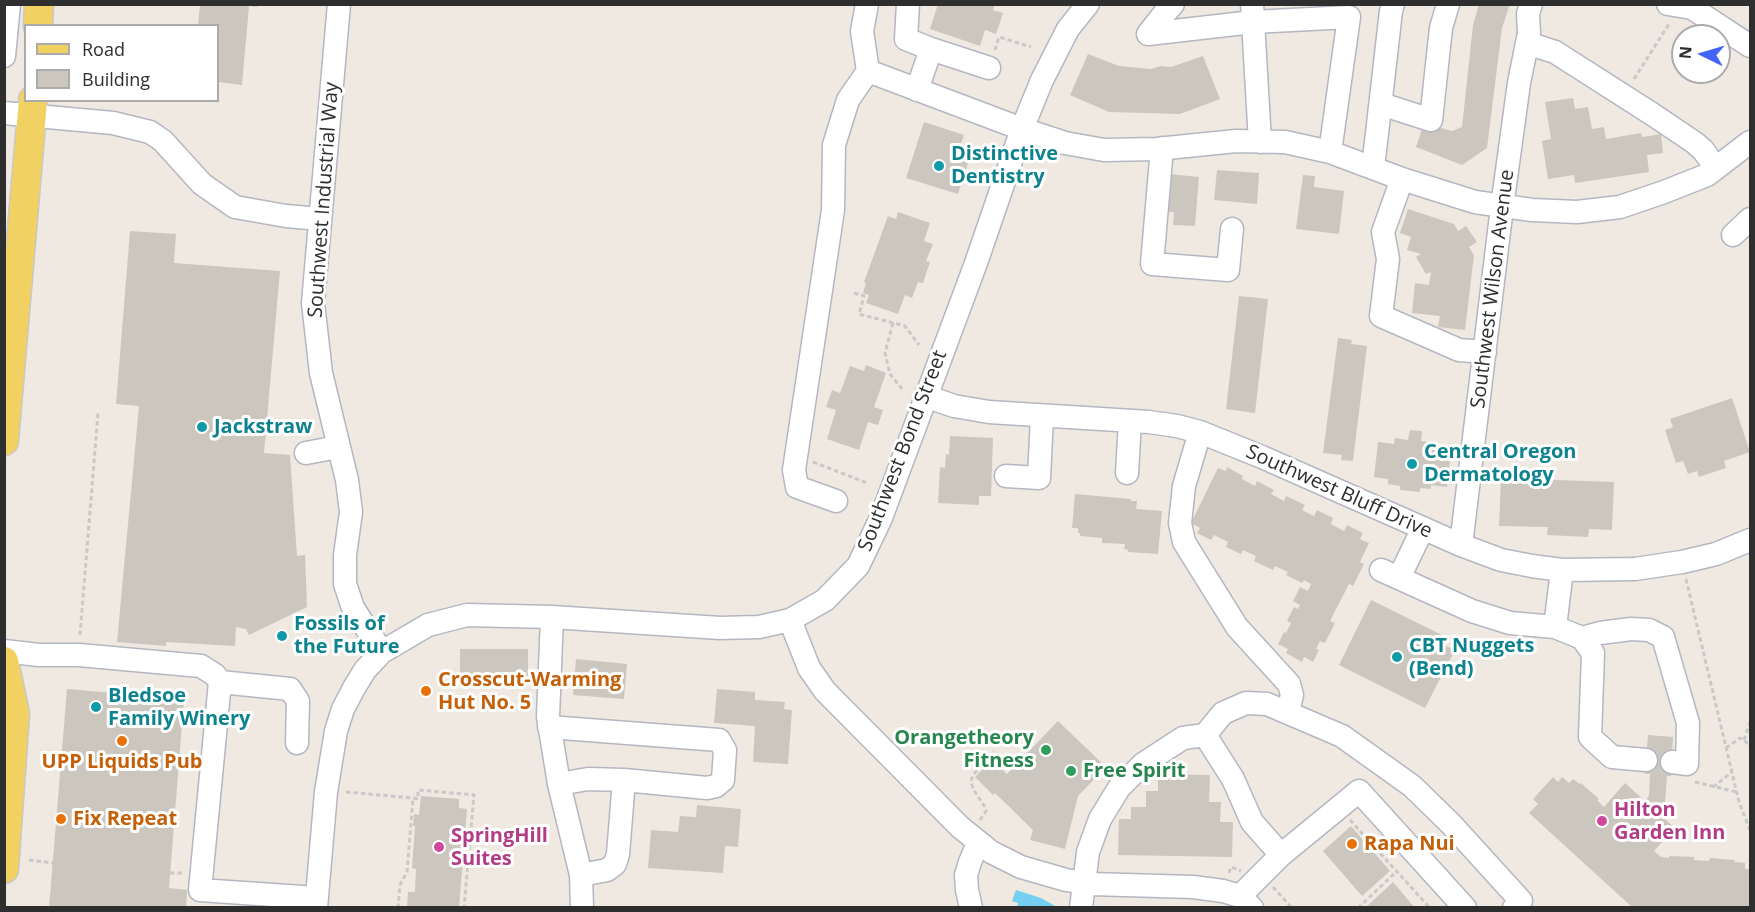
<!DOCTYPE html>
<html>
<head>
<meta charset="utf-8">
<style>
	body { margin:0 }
	#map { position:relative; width:1755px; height:912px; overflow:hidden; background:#efe9e1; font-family:"Open Sans",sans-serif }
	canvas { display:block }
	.frame { position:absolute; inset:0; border:6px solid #2e2e2e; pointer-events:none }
	.legend { position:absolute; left:24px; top:24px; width:195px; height:78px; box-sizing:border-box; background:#fff; border:2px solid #ababab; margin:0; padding:8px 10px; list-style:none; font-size:18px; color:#2e2e2e }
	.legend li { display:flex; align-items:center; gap:12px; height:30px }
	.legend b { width:30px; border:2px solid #ababab }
	.north { position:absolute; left:1671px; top:24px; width:60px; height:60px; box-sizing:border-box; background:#fff; border:2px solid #ababab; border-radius:50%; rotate:275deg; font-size:16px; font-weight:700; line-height:24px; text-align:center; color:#2e2e2e }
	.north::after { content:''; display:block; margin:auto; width:21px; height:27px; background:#4264fb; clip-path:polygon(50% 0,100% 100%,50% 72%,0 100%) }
</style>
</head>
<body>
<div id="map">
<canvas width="1755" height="912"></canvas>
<div class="frame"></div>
<ul class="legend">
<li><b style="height:8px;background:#f2d163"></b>Road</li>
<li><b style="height:16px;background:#cbc7bf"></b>Building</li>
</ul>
<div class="north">N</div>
</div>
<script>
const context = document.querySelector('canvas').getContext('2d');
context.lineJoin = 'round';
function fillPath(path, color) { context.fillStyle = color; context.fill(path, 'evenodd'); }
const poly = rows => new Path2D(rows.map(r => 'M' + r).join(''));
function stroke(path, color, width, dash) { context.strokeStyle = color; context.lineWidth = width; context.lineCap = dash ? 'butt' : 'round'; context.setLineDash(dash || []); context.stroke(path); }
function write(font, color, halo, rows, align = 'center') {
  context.font = font + ' "Open Sans",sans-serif'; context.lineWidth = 6; context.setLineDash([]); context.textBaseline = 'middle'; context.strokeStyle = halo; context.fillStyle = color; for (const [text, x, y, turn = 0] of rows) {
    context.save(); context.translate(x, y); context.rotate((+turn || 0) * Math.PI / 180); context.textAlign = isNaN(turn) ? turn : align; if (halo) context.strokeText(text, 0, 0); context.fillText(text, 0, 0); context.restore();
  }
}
fillPath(poly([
	[1016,890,1041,898,1057,907,1017,907,1018,903,1012,901]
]), '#75cff0');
fillPath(poly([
	[200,4,258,4,257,7,249,6,242,85,218,82,218,26,198,26],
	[938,4,995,4,993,10,1003,13,996,34,985,30,980,46,930,29],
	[1479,4,1510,4,1502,28,1487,148,1462,165,1416,147,1424,123,1452,131,1462,127,1473,25],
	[1088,54,1119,66,1151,69,1161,66,1171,67,1203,56,1220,99,1180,114,1109,112,1070,95],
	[1573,98,1575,109,1588,107,1592,129,1604,127,1606,139,1641,133,1642,137,1661,134,1663,153,1647,155,1649,172,1575,183,1574,175,1548,179,1542,141,1551,139,1545,102],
	[924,122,964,135,959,150,971,154,958,194,906,178],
	[1217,170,1259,173,1257,204,1214,200],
	[1169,174,1199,177,1195,226,1173,225,1174,212,1167,212],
	[1303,175,1315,176,1314,187,1344,191,1339,234,1296,229],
	[1408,209,1454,224,1458,231,1466,226,1477,242,1469,247,1474,255,1465,330,1438,327,1440,316,1412,313,1415,283,1429,285,1431,272,1426,274,1416,257,1421,254,1407,250,1411,237,1400,233],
	[898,212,930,223,924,241,933,244,926,261,930,262,923,283,918,282,912,298,905,295,898,314,866,303,869,295,863,293,866,283,864,282,888,216,896,219],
	[130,231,176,234,174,263,280,271,264,453,290,455,297,556,305,555,307,607,249,635,246,629,236,627,235,646,166,642,166,646,117,642,139,406,116,404],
	[1239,296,1268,299,1255,413,1226,409],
	[1338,338,1352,340,1351,344,1367,346,1353,461,1341,460,1342,455,1323,453],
	[866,365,886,373,874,407,883,410,878,425,868,422,859,450,827,439,836,410,826,407,832,390,840,393,850,366,864,371],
	[1732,398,1750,452,1724,461,1726,468,1699,477,1697,471,1688,474,1683,461,1676,463,1665,430,1673,427,1670,419],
	[1410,430,1422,431,1421,441,1437,443,1436,449,1451,451,1447,487,1431,485,1431,489,1420,488,1420,492,1400,490,1400,486,1388,484,1388,479,1374,477,1378,442,1394,444,1395,438,1408,440],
	[950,436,993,438,991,496,979,496,979,505,938,503,940,467,945,468,946,454,949,455],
	[1227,467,1243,476,1242,479,1255,486,1257,481,1274,490,1271,494,1284,501,1286,496,1305,505,1302,510,1314,516,1317,510,1333,518,1331,524,1344,531,1347,525,1363,533,1360,539,1369,543,1360,562,1364,564,1353,586,1349,584,1330,621,1335,623,1325,643,1320,641,1316,649,1319,650,1313,662,1304,657,1302,662,1286,653,1288,649,1278,644,1284,632,1286,633,1291,623,1287,621,1294,607,1298,609,1300,605,1293,601,1300,587,1308,591,1311,584,1304,580,1302,583,1286,575,1288,572,1275,566,1273,570,1254,561,1256,556,1243,550,1241,554,1226,547,1228,542,1214,535,1211,540,1197,533,1200,528,1191,523,1218,468,1226,471],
	[1501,478,1614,482,1612,530,1589,529,1588,537,1547,535,1548,527,1499,526],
	[1075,494,1131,499,1131,501,1137,501,1136,509,1162,511,1158,554,1128,552,1128,550,1124,549,1125,544,1102,543,1102,538,1080,536,1080,533,1078,533,1078,528,1072,528],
	[1371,600,1442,635,1438,642,1455,650,1425,708,1339,665],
	[460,649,528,649,528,680,460,680],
	[576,659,627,664,624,699,573,695],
	[67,689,184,699,169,888,187,890,186,908,49,908],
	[717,689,755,692,755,700,785,702,784,709,792,710,788,764,753,762,755,726,714,723],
	[1058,721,1106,767,1078,796,1065,849,1030,840,1033,830,995,793,993,795,975,777,992,760,1007,774],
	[1648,735,1673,737,1671,776,1667,776,1665,805,1658,813,1675,828,1654,851,1661,857,1669,858,1669,856,1694,857,1694,860,1709,861,1710,858,1735,860,1734,862,1745,863,1745,869,1750,869,1750,905,1749,905,1749,908,1633,908,1529,813,1538,804,1533,799,1553,777,1558,782,1562,777,1569,783,1573,779,1580,784,1581,783,1599,799,1597,800,1604,807,1625,783,1645,801,1649,796,1650,774,1645,774],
	[1158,774,1210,775,1209,802,1221,802,1220,822,1233,822,1232,857,1118,855,1119,819,1131,819,1131,807,1146,807,1146,791,1158,791],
	[421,796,459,799,459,808,467,809,459,908,407,908,408,892,415,892,416,869,412,868,415,826,413,826,414,814,419,815],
	[697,805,741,809,738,847,725,846,723,873,648,868,651,830,678,832,680,816,696,817],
	[1351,826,1390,871,1362,896,1323,851],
	[1393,882,1415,908,1365,908]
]), '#cbc7bf');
const minor = poly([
	[339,4,313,303,321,373,347,480,351,512,345,555,345,584,353,608,382,652],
	[867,4,862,31,868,71,1022,129,1065,143,1104,150,1157,149,1236,141,1285,142,1330,152,1402,179,1475,202,1532,210,1577,212,1620,207,1664,192,1707,175,1750,142],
	[908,4,906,39,931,49,917,90],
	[1173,4,1163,15,1148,34,1253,22,1349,17,1330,152],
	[1252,4,1260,142],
	[1668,4,1692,8],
	[1690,4,1692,8,1750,46],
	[1527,43,1555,52,1652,114,1695,143,1703,150,1716,168],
	[931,49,989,68],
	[4,56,9,4],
	[1381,104,1431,120,1441,28,1448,4],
	[4,113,113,123,150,132,163,141,202,184,235,207,286,216,320,219],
	[1162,148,1152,264,1228,270,1232,229],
	[1373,168,1391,11,1393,4],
	[1402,179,1383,232,1388,259,1381,316,1459,350,1485,352],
	[1733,235,1750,219],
	[925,396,954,406,989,412,1149,422,1177,426,1200,432,1262,457,1461,545,1501,560,1532,566,1562,570,1635,569,1682,562,1716,554,1750,540],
	[1200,432,1184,486,1180,523,1184,542,1237,627,1289,684,1292,695,1288,712],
	[306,453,338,447],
	[1127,473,1130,421],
	[1006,476,1039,478,1042,416],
	[836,501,797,487,794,470,833,210,834,145,848,100,868,71],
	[1461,545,1502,207,1519,83,1529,33,1528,14,1531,4],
	[1381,570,1472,611,1510,623,1555,627,1582,638,1593,653,1590,737,1612,757,1646,760],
	[1399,578,1423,528],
	[552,617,548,717,559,784,581,875,582,908],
	[790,620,809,668,825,691,960,827,991,852,1021,867,1066,880,1091,884,1193,887,1223,891,1240,896,1252,908],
	[1555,627,1562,570],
	[1582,638,1600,633,1631,629,1649,630,1663,637,1688,723,1687,764,1672,762],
	[4,651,39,655,79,655,201,666,215,675,220,682],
	[549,727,719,740,725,750,723,780,716,786,707,788,624,780,618,854,615,864,607,870,581,875],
	[1205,735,1233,779,1252,822,1281,855],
	[297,743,298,701,290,689,220,682,200,890,317,898],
	[559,784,588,779,624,780],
	[1240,896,1281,855,1359,791,1465,908],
	[316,908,326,792,336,731,343,709,354,688,365,670,382,652,428,625,467,615,552,617,720,628,759,627,790,620,825,600,858,566,881,518,976,263,1022,129,1042,80,1068,29,1088,4],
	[971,908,967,890,966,875,970,862,978,843],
	[1081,908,1088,852,1100,819,1119,788,1143,764,1183,738,1205,735,1223,713,1246,703,1267,704,1342,736,1412,786,1451,824,1521,901,1514,908]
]);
const major = poly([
	[38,26,39,4],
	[4,441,33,100],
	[4,661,15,714,4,869]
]);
stroke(minor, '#b4b7c1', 25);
stroke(major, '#c9c9c9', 31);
stroke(poly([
	[995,50,999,37,1031,47],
	[1634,79,1669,24],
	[854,293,864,296,859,314,905,326,919,345],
	[893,323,885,353,890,374,903,390],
	[813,462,867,483],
	[1686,579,1739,802,1750,830],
	[80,635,98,413],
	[1744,740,1750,722],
	[1726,748,1740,738,1744,740,1750,747],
	[1695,782,1737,792],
	[1713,787,1732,772],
	[346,792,413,798],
	[980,820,986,811,985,807,973,789,971,781,973,775,994,751],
	[1350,820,1430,908],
	[29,860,53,863],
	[170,873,184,873],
	[1229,873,1231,867,1241,871],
	[1273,887,1292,908],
	[398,908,400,885,407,872,413,798,418,799,418,790,474,795,464,908],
	[1358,908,1397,871]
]), '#c9c9c9', 3, [4.5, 3]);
stroke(minor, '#fff', 22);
stroke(major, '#f2d163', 28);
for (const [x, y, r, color] of [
	[939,166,6,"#0f9aa8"],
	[202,427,6,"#0f9aa8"],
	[1412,464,6,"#0f9aa8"],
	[282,636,6,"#0f9aa8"],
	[1397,657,6,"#0f9aa8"],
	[426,691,6,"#e8710a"],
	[96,707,6,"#0f9aa8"],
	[122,741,6,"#e8710a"],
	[1046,750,6,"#2e9e5b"],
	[1071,771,6,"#2e9e5b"],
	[61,819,6,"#e8710a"],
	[1602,821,6,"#d1479c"],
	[1352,844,6,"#e8710a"],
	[439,847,6,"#d1479c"]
]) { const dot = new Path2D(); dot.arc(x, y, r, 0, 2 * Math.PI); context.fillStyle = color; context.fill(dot); stroke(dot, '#fff', 2); }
write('bold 20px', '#0d838f', '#fff', [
	["Distinctive",951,154],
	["Dentistry",951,177],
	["Jackstraw",214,427],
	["Central Oregon",1424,452],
	["Dermatology",1424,475],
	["Fossils of",294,624],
	["the Future",294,647],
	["CBT Nuggets",1409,646],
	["(Bend)",1409,669],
	["Bledsoe",108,696],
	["Family Winery",108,719]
], 'left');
write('20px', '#2e2e2e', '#fff', [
	["Southwest Industrial Way",324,200,-86],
	["Southwest Wilson Avenue",1493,289,-83],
	["Southwest Bond Street",903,451,-69],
	["Southwest Bluff Drive",1339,492,24]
]);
write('bold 20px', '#c56008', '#fff', [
	["Crosscut-Warming",438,680],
	["Hut No. 5",438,703],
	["UPP Liquids Pub",122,762,"center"],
	["Fix Repeat",73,819],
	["Rapa Nui",1364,844]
], 'left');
write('bold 20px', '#27864d', '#fff', [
	["Orangetheory",1034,738],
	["Fitness",1034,761],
	["Free Spirit",1083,771,"left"]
], 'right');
write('bold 20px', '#b23c85', '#fff', [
	["Hilton",1614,810],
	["Garden Inn",1614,833],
	["SpringHill",451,836],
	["Suites",451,859]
], 'left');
</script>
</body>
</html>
